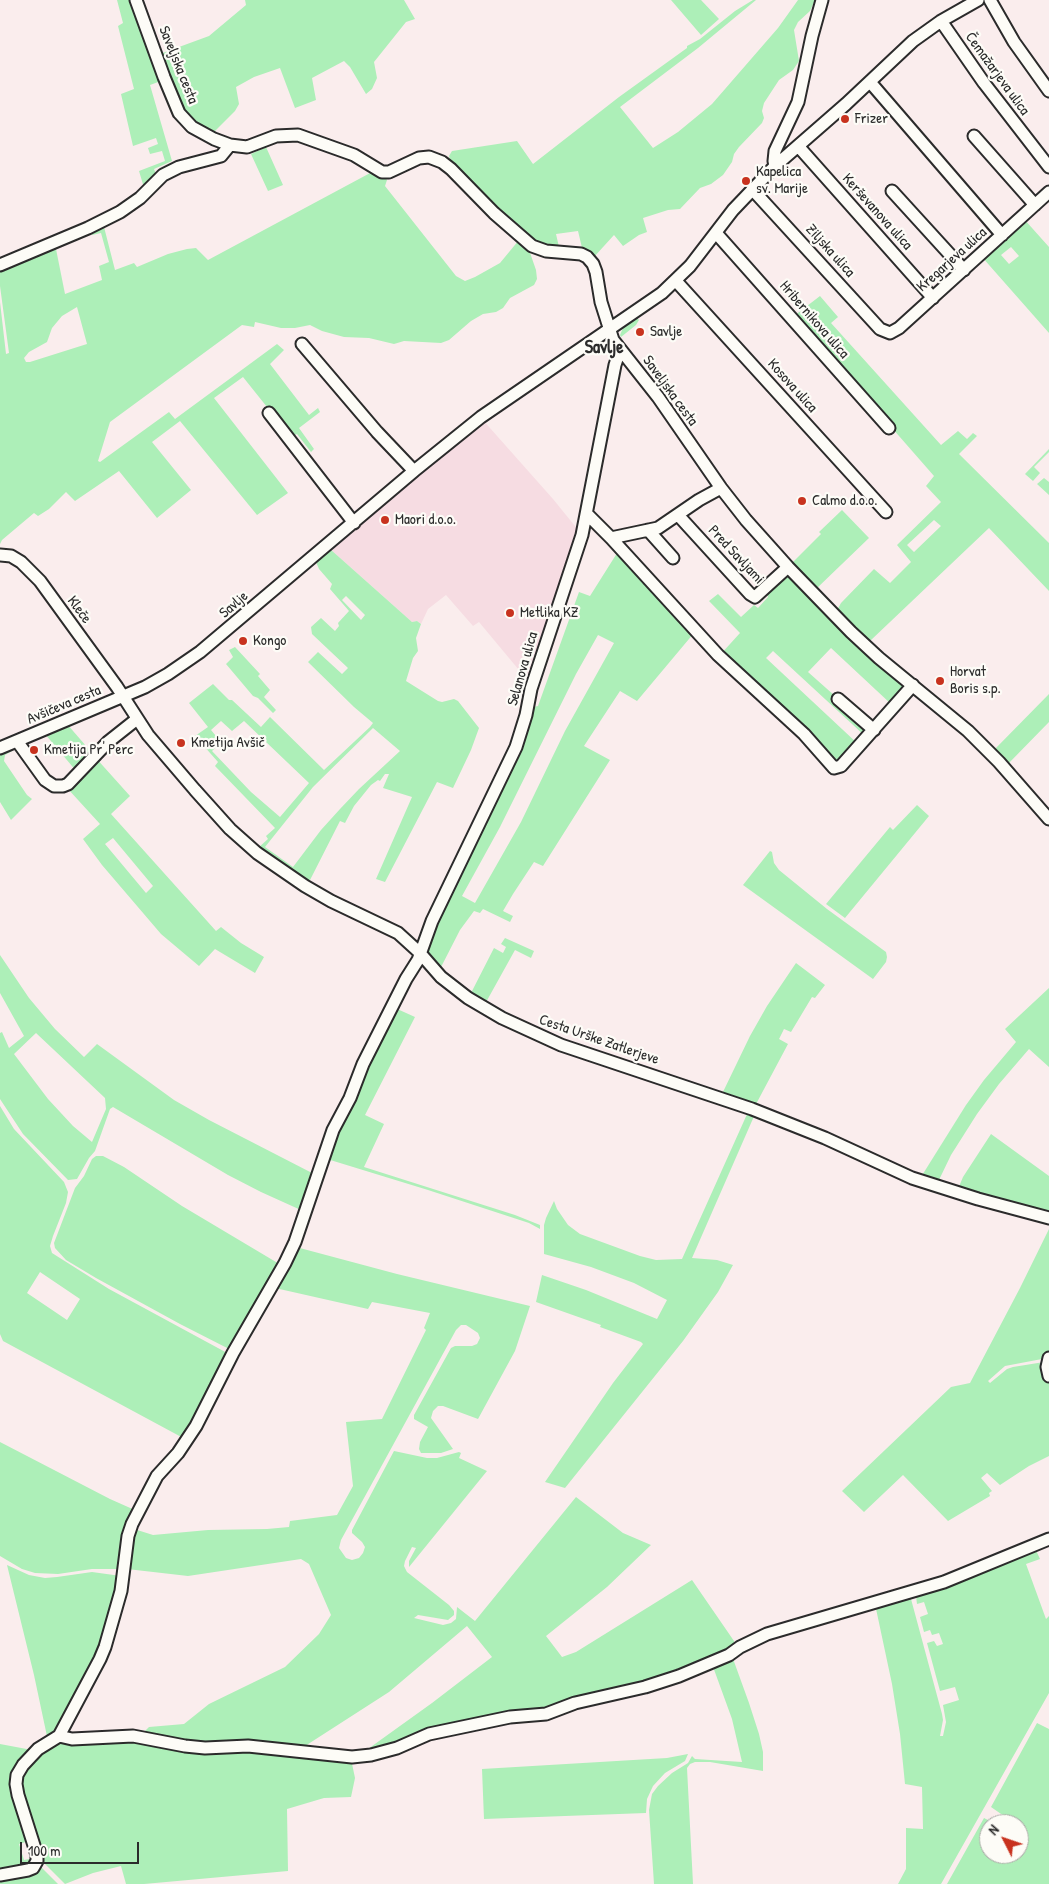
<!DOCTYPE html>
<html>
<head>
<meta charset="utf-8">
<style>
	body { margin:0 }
	#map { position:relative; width:1049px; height:1884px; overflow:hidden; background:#faeded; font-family:"Patrick Hand",sans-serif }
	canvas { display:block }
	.north { position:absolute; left:979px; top:1814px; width:50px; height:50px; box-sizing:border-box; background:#fdfcf7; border:1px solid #a9a8a5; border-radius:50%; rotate:311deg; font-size:14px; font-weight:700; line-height:20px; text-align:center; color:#2b2b2b }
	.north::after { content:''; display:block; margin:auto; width:18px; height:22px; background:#c8321e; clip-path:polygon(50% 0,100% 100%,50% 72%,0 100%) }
	.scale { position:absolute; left:20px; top:1842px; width:119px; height:22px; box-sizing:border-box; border:2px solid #2b2b2b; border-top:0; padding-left:6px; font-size:15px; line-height:18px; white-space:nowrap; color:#2b2b2b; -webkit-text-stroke:4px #fdfcf7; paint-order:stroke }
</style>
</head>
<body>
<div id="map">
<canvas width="1049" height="1884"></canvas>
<div class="north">N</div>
<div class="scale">100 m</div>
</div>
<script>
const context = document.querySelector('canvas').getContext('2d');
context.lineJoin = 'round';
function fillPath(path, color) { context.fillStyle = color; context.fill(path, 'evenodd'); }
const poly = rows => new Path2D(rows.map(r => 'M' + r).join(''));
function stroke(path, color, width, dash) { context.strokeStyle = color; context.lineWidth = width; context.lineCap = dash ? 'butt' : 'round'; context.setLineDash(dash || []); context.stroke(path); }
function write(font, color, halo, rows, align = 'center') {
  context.font = font + ' "Patrick Hand",sans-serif'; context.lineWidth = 4.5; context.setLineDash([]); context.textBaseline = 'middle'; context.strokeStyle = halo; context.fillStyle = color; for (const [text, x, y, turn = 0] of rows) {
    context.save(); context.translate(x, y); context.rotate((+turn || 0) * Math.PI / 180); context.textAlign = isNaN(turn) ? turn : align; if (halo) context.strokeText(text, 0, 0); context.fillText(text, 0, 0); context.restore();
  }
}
fillPath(poly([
	[482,419,553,499,579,531,529,682,479,622,473,626,446,595,428,609,421,624,417,621,412,622,330,549,351,529]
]), '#f6dce2');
fillPath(poly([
	[117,0,131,0,161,81,150,85,172,161,154,169,157,177,145,191,139,171,165,161,162,151,150,154,148,148,158,144,156,138,133,146,121,94,134,89,118,26,123,23],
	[245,0,404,0,415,19,406,22,374,62,377,78,372,89,366,94,350,67,344,61,312,78,316,100,295,108,280,68,254,77,236,87,239,104,235,111,212,134,204,130,190,118,180,103,160,54,209,36,246,5],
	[671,0,701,0,719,19,701,35],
	[753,0,756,0,698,48,620,107,653,148,678,132,712,104,778,28,798,0,815,0,810,11,798,22,794,30,799,61,793,70,779,80,764,103,762,111,764,118,762,123,739,147,734,154,732,162,723,175,711,184,700,188,680,209,668,210,643,218,647,232,639,235,623,246,614,235,594,257,583,252,578,231,556,234,559,247,548,247,522,236,451,163,449,156,452,151,517,141,533,164,619,97,687,48,687,46,700,39,735,11],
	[266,147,283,185,268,191,251,154],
	[372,172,384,176,387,180,385,186,456,276,465,281,475,277,500,263,519,240,528,247,536,270,537,279,534,285,510,298,503,308,496,312,483,314,471,321,449,340,441,343,404,341,394,344,369,338,344,337,322,331,310,325,295,328,281,328,255,322,254,327,242,325,110,422,98,461,100,462,169,412,175,419,277,344,284,350,270,364,309,415,318,408,320,412,299,428,314,449,311,452,297,434,291,437,243,377,214,398,288,493,257,515,180,421,152,442,191,490,157,518,119,471,75,501,66,492,49,509,38,516,34,513,2,540,0,544,0,302,6,354,9,353,0,286,0,267,55,244,65,294,102,280,99,266,109,262,101,233,92,235,90,229,103,223,115,270,134,263,137,267,168,254,187,249,196,248,208,260],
	[77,307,87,344,30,362,26,362,24,358,29,352,47,342,52,328,62,316],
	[1024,219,1049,247,1049,333,982,257],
	[1011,247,1019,256,1009,264,1001,255],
	[820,296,838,317,831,323,941,445,958,431,967,439,973,433,977,436,959,454,1049,543,1049,591,989,528,870,641,866,641,836,612,841,603,874,569,890,583,911,562,897,545,941,502,926,486,934,476,794,316],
	[934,520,941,526,914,552,907,545],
	[637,318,639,320,636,325,621,337,620,335,623,328],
	[1049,449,1049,452,1034,467,1040,473,1033,481,1025,474],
	[1044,478,1049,482,1049,495,1037,484],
	[842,510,869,538,815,590,791,564,821,534,819,532],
	[330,549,412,622,417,621,421,624,416,638,418,651,413,658,406,681,438,701,442,702,454,699,458,701,479,728,471,750,453,788,437,782,385,882,376,879,412,797,383,788,389,774,385,774,380,781,378,780,371,785,354,806,345,823,340,821,309,882,258,848,268,839,266,836,275,828,215,766,218,762,195,736,208,727,189,703,213,684,229,700,232,700,261,727,270,717,324,770,370,727,373,723,354,707,308,662,318,652,342,674,348,668,312,634,311,627,321,618,335,631,339,626,338,623,349,611,330,589,332,584,319,569,316,562],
	[346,596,365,615,361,620,342,600],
	[221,721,232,731,244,721,309,783,280,817,251,792,212,751,221,742,211,730],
	[373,728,400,751,359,789,340,809,321,830,293,867,265,847,313,787],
	[619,550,694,633,637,701,620,691,584,746,610,760,543,866,534,862,513,894,503,911,513,916,510,922,483,909,480,913,474,911,460,930,439,971,427,952,430,936,533,707,538,706,579,592,590,596],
	[598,635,614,643,565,731,521,822,475,903,462,896,500,827,576,674],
	[786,573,865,653,906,687,891,704,831,648,808,672,871,728,865,736,773,651,766,658,858,744,835,766,720,655,740,633,709,601,718,594,741,617,754,605,758,608,768,597,767,594],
	[235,647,260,674,258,676,270,690,264,697,276,710,273,713,258,698,253,696,226,664,233,657,229,650],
	[1049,694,1049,722,1008,764,994,750],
	[67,724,93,754,77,772,45,734],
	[11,749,12,751,5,755,4,761,27,795,32,799,11,820,0,802,0,753],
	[95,757,130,796,111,814,216,931,221,927,241,943,264,957,255,973,215,949,199,966,161,934,102,865,83,839,100,824,68,789],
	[113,838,153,886,146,893,105,844],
	[917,805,929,816,845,918,826,904,890,827,893,830],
	[770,851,772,852,774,863,779,870,827,909,886,952,887,957,886,962,873,979,743,885],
	[505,938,534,951,531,958,515,950,485,1004,470,995,494,948,503,953,506,947,501,944],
	[0,955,29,998,55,1029,84,1057,97,1044,174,1100,209,1120,314,1174,303,1211,261,1192,228,1175,113,1107,110,1109,95,1151,89,1158,77,1179,68,1180,23,1134,0,1099,0,1033,2,1032,9,1048,24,1036,0,993],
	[36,1033,105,1098,106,1109,92,1142,73,1126,48,1099,14,1054],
	[796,963,825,985,815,998,812,997,791,1032,784,1029,779,1039,788,1044,755,1106,722,1094,750,1036,767,1006],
	[1049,988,1049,1067,1029,1049,999,1084,977,1114,951,1155,938,1182,921,1177,966,1105,984,1080,1016,1042,1005,1029],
	[395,1008,415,1017,365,1115,384,1124,364,1167,515,1215,540,1225,540,1229,529,1223,428,1190,327,1159,330,1148],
	[0,1106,14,1129,64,1182,68,1192,66,1203,53,1236,50,1246,52,1253,109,1289,229,1354,185,1439,3,1341,0,1334],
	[40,1272,80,1299,67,1320,27,1293],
	[748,1112,755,1114,692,1258,717,1260,733,1265,718,1292,683,1341,565,1488,545,1482,613,1383,643,1344,641,1342,600,1327,601,1325,536,1302,542,1275,586,1290,657,1319,667,1300,634,1283,591,1267,544,1254,544,1225,546,1218,554,1201,557,1209,568,1225,580,1234,640,1256,656,1260,682,1259],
	[991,1134,1049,1176,1049,1213,1020,1203,958,1189,963,1177],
	[96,1156,103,1156,124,1167,182,1206,281,1265,233,1351,180,1324,96,1278,66,1260,55,1248,54,1243,75,1188,84,1176,92,1159],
	[1049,1229,1049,1353,1042,1359,1005,1366,988,1381,990,1383,1007,1369,1013,1367,1044,1362,1049,1380,1049,1456,1029,1466,1000,1485,987,1473,981,1478,992,1491,989,1493,990,1496,948,1521,903,1475,864,1512,842,1491,951,1387,970,1383,1020,1288],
	[296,1247,397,1274,530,1306,515,1351,478,1419,443,1406,438,1406,433,1411,431,1418,453,1449,441,1453,421,1453,419,1449,420,1442,428,1427,414,1419,414,1415,451,1348,455,1346,472,1346,477,1344,480,1338,478,1333,466,1325,461,1325,456,1330,341,1540,339,1548,346,1558,352,1560,359,1558,363,1553,365,1547,362,1542,352,1533,352,1530,394,1451,427,1458,437,1458,459,1452,461,1453,459,1458,487,1471,409,1567,409,1561,416,1548,412,1547,405,1561,404,1566,407,1572,449,1605,454,1611,454,1615,448,1620,418,1615,414,1618,443,1625,451,1623,456,1619,457,1607,475,1621,576,1497,623,1533,651,1545,607,1587,546,1636,562,1657,576,1652,692,1580,734,1641,735,1646,732,1651,666,1679,361,1754,432,1703,492,1657,467,1626,389,1692,302,1748,205,1746,144,1735,145,1731,149,1727,184,1724,209,1704,285,1667,319,1634,331,1615,309,1564,301,1559,188,1576,127,1569,134,1529,153,1535,208,1530,267,1529,289,1527,290,1521,337,1515,353,1486,346,1422,382,1419,426,1330,424,1328,430,1313,372,1302,368,1309,275,1288],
	[0,1442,110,1499,137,1511,120,1569,92,1569,58,1574,35,1573,22,1569,0,1556],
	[1035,1548,1040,1559,1026,1564,1046,1619,1049,1616,1049,1693,941,1884,898,1884,906,1869,906,1828,923,1829,922,1787,905,1784,900,1734,892,1684,875,1604,909,1596,911,1599,942,1714,943,1720,940,1736,943,1736,946,1722,943,1705,959,1700,955,1687,940,1691,927,1643,934,1641,937,1646,943,1644,939,1633,932,1635,930,1630,924,1632,920,1617,928,1614,924,1602,917,1604,916,1596,917,1594],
	[7,1565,29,1575,45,1578,57,1577,92,1572,121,1576,108,1632,63,1725,48,1741,34,1675],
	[732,1656,749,1703,759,1734,763,1752,763,1771,710,1762,695,1762,690,1764,687,1768,693,1884,654,1884,649,1810,652,1794,658,1786,672,1773,688,1763,692,1756,695,1759,742,1762,732,1719,712,1664],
	[1037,1723,1049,1729,1049,1884,947,1884,984,1818,996,1824,989,1824,989,1854,1019,1854,1019,1824,998,1824,1004,1816,991,1807],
	[115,1738,351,1759,355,1778,351,1797,324,1798,287,1809,288,1871,144,1884,126,1884,121,1866,93,1873,65,1884,44,1863,37,1845,20,1794,23,1767,52,1745],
	[0,1744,32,1750,14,1776,29,1841,19,1844,24,1860,34,1858,33,1864,0,1873],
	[688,1754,685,1761,665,1773,653,1786,647,1799,646,1813,484,1819,482,1769,667,1758],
	[41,1867,58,1884,0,1884,0,1878]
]), '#adefb8');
const minor = poly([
	[136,0,164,77,179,113,192,127,214,139,230,145,247,147,276,136,298,135,354,155,382,172,389,172,419,158,429,157,442,162,451,169,494,213,532,246,546,251,581,254,587,257,593,264,596,272,601,302,613,340,658,397,721,488,746,520,788,567,851,632,879,658,968,731,999,762,1049,819],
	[990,0,1014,42,1049,91],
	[941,21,984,83,1049,167],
	[870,82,1002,235],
	[974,136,1035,205],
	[798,146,933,298],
	[775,166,774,161,775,151,798,102,812,36,822,0],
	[752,189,880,329,890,333,899,328,1049,192],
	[892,191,964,270],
	[716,233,889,428],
	[0,265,88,228,120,212,140,198,163,175,179,167,221,156,230,145],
	[676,281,886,512],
	[302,344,377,432,414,471],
	[269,413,354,523],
	[587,514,611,538,658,528,699,500,721,488],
	[678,515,750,594,755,597,788,567],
	[648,530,673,558],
	[611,538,718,655,804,734,834,768,841,766,913,685],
	[0,555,11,556,21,562,40,581,117,687,148,735,195,790,230,829,257,853,305,886,331,901,398,933,420,953,441,977,468,998,502,1018,561,1045,752,1109,825,1138,912,1178,978,1199,1049,1218],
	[838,699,874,730],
	[17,741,45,780,54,786,63,786,68,784,108,742,137,719],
	[0,748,145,687,168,674,200,652,414,471,481,417,662,293,690,266,733,210,775,166,846,104,913,41,941,21,978,0],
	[1049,1358,1047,1367,1049,1376],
	[59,1736,72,1739,133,1736,185,1746,205,1748,248,1746,352,1757,371,1755,397,1748,429,1734,510,1717,546,1714,575,1703,645,1687,679,1676,729,1655,740,1647,767,1634,944,1582,1049,1539],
	[0,1875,28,1870,33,1868,37,1861,37,1855,18,1795,16,1784,17,1775,23,1765,38,1749,59,1736,100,1659,105,1647,121,1591,128,1536,132,1524,157,1476,178,1453,196,1426,233,1353,285,1263,295,1242,333,1130,350,1098,363,1064,406,979,418,960,432,921,516,747,526,715,531,689,582,535,615,365,620,350]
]);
stroke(minor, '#2b2b2b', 15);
stroke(minor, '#fdfcf7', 11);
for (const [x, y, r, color] of [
	[845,119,5,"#c8321e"],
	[746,181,5,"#c8321e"],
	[640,332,5,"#c8321e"],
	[802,501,5,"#c8321e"],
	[385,520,5,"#c8321e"],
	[510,613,5,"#c8321e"],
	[243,641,5,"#c8321e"],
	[940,681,5,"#c8321e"],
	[181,743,5,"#c8321e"],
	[34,750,5,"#c8321e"]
]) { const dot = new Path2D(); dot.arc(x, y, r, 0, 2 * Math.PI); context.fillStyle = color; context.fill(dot); stroke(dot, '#fdfcf7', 2); }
write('15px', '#2b2b2b', '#fdfcf7', [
	["Saveljska cesta",178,65,68],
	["Čemažarjeva ulica",997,74,54],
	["Kerševanova ulica",877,212,48],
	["Ziljska ulica",830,251,48],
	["Kregarjeva ulica",952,260,-42],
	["Hribernikova ulica",814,320,49],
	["Kosova ulica",792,386,48],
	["Saveljska cesta",670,391,54],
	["Pred Savljami",736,555,47],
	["Savlje",234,605,-41],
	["Kleče",79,610,53],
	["Selanova ulica",523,669,-74],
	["Avšičeva cesta",64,705,-23],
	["Cesta Urške Zatlerjeve",599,1040,19]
]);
write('15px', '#2b2b2b', '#fdfcf7', [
	["Frizer",855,119],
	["Kapelica",756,172],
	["sv. Marije",756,189],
	["Savlje",650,332],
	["Calmo d.o.o.",812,501],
	["Maori d.o.o.",395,520],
	["Metlika KZ",520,613],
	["Kongo",253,641],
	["Horvat",950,672],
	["Boris s.p.",950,689],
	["Kmetija Avšič",191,743],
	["Kmetija Pr' Perc",44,750]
], 'left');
write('bold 18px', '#2b2b2b', '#fdfcf7', [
	["Savlje",604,348]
]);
</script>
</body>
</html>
